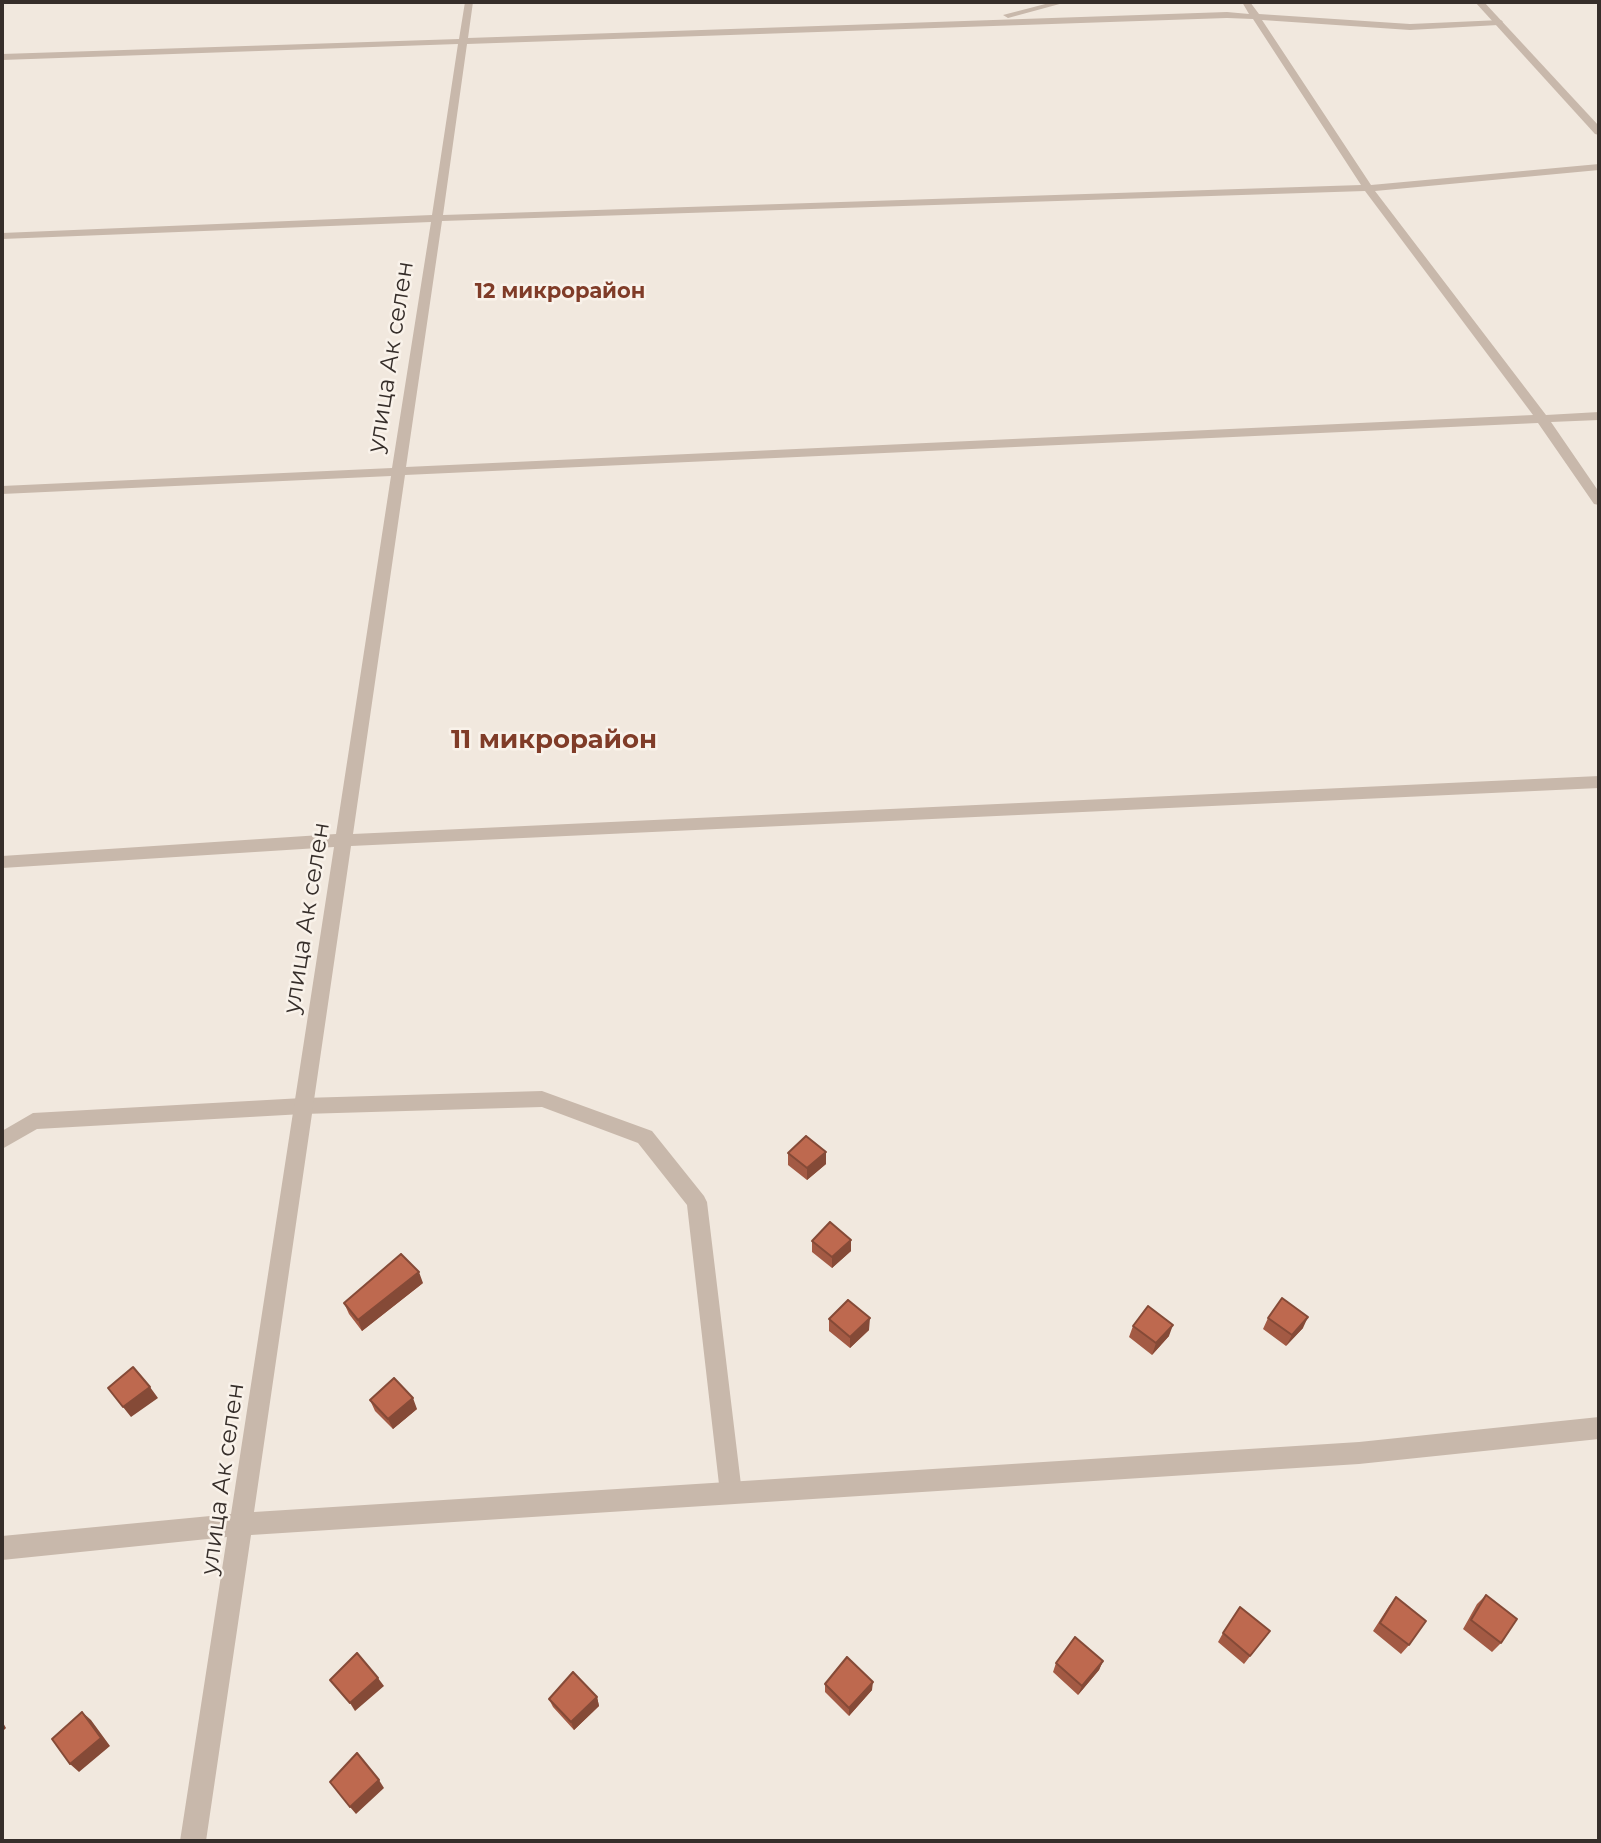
<!DOCTYPE html>
<html>
<head>
<meta charset="utf-8">
<style>
	body { margin:0 }
	#map { position:relative; width:1601px; height:1843px; overflow:hidden; background:#f1e8de; font-family:Montserrat,sans-serif }
	canvas { display:block }
	.frame { position:absolute; inset:0; border:4px solid #362e2a; pointer-events:none }
</style>
</head>
<body>
<div id="map">
<canvas width="1601" height="1843"></canvas>
<div class="frame"></div>
</div>
<script>
const context = document.querySelector('canvas').getContext('2d');
context.lineJoin = 'round';
const poly = rows => new Path2D(rows.map(r => 'M' + r).join(''));
function fillPath(path, color) { context.fillStyle = color; context.fill(path, 'evenodd'); }
function stroke(path, color, width, dash) { context.strokeStyle = color; context.lineWidth = width; context.lineCap = dash ? 'butt' : 'round'; context.setLineDash(dash || []); context.stroke(path); }
function write(font, color, halo, rows, align = 'center') {
  context.font = font + ' Montserrat,sans-serif'; context.lineWidth = 5; context.setLineDash([]); context.textBaseline = 'middle'; context.strokeStyle = halo; context.fillStyle = color; for (const [text, x, y, turn = 0] of rows) {
    context.save(); context.translate(x, y); context.rotate((+turn || 0) * Math.PI / 180); context.textAlign = isNaN(turn) ? turn : align; if (halo) context.strokeText(text, 0, 0); context.fillText(text, 0, 0); context.restore();
  }
}
fillPath(poly([
	[542,1091,652,1131,704,1196,707,1202,742,1493,739,1501,731,1504,723,1501,720,1493,687,1205,638,1143,542,1107,303,1114,37,1129,2,1149,2,1131,33,1113,303,1098,542,1091]
]), '#c8b8ab');
fillPath(poly([
	[465,2,473,2,468,38,1227,12,1249,14,1242,2,1250,2,1259,14,1410,24,1501,20,1503,22,1498,25,1410,30,1262,20,1371,185,1599,164,1599,170,1375,191,1546,415,1599,412,1599,420,1551,422,1599,492,1599,505,1594,504,1538,423,405,475,353,834,1599,776,1599,788,351,846,254,1512,1359,1442,1599,1417,1599,1439,1359,1464,251,1535,206,1841,180,1841,227,1537,2,1560,2,1536,231,1514,334,847,2,868,2,856,336,834,391,476,2,494,2,486,392,468,431,222,2,239,2,233,432,215,458,44,2,60,2,54,459,39,465,2],
	[1227,18,1253,19,1361,185,443,215,467,44,1227,18],
	[1365,191,1533,415,406,467,442,221,1365,191],
	[1053,2,1067,2,1008,18,1003,15,1053,2]
]), '#c8b8ab');
fillPath(poly([
	[1475,2,1484,2,1599,126,1599,135,1595,134,1475,2]
]), '#c8b8ab');
fillPath(poly([
	[826,1152,826,1164,807,1180,788,1165,788,1153],
	[812,1241,851,1251,832,1268,812,1252],
	[423,1283,362,1331,349,1314,344,1303],
	[1268,1318,1303,1328,1286,1346,1263,1329],
	[829,1319,869,1330,850,1348,829,1331],
	[1133,1326,1169,1336,1152,1355,1129,1337],
	[370,1400,417,1409,393,1429,375,1411],
	[1486,1595,1501,1643,1492,1652,1463,1629,1477,1604],
	[1396,1597,1409,1645,1401,1654,1373,1631,1389,1606],
	[1270,1631,1244,1664,1218,1642,1223,1633],
	[1103,1661,1099,1670,1078,1695,1053,1672,1056,1663],
	[825,1684,872,1690,849,1716,825,1692],
	[597,1697,599,1706,574,1730,553,1707,549,1699]
]), '#a35a44');
fillPath(poly([
	[826,1152,826,1164,807,1180,807,1168],
	[851,1240,851,1251,832,1268,832,1257],
	[419,1272,423,1283,362,1331,358,1320],
	[1308,1317,1303,1328,1286,1346,1292,1335],
	[870,1318,869,1330,850,1348,850,1337],
	[1173,1325,1169,1336,1152,1355,1156,1343],
	[150,1387,158,1398,131,1417,123,1407],
	[413,1398,417,1409,393,1429,388,1419],
	[1103,1661,1099,1670,1078,1695,1082,1686],
	[378,1678,384,1686,355,1711,350,1703],
	[873,1682,872,1690,849,1716,849,1708],
	[597,1697,599,1706,574,1730,571,1722],
	[82,1712,91,1720,110,1746,79,1772,70,1764],
	[2,1721,6,1728,2,1732],
	[379,1780,384,1788,356,1814,350,1807]
]), '#854a37');
const building = poly([
	[806,1136,826,1152,807,1168,788,1153,806,1136],
	[830,1222,851,1240,832,1257,812,1241,830,1222],
	[401,1254,419,1272,358,1320,344,1303,401,1254],
	[1282,1298,1308,1317,1292,1335,1268,1318,1282,1298],
	[848,1300,870,1318,850,1337,829,1319,848,1300],
	[1148,1306,1173,1325,1156,1343,1133,1326,1148,1306],
	[133,1367,150,1387,123,1407,108,1388,133,1367],
	[394,1378,413,1398,388,1419,370,1400,394,1378],
	[1486,1595,1517,1619,1501,1643,1471,1620,1486,1595],
	[1396,1597,1426,1621,1409,1645,1380,1623,1396,1597],
	[1240,1607,1270,1631,1250,1656,1223,1633,1240,1607],
	[1075,1637,1103,1661,1082,1686,1056,1663,1075,1637],
	[357,1653,378,1678,350,1703,330,1680,357,1653],
	[847,1657,873,1682,849,1708,825,1684,847,1657],
	[573,1672,597,1697,571,1722,549,1699,573,1672],
	[82,1712,101,1738,70,1764,52,1739,82,1712],
	[357,1753,379,1780,350,1807,330,1782,357,1753]
]);
fillPath(building, '#be694f');
stroke(building, '#854a37', 2);
write('bold 21px', '#803c28', '#f9f2ea', [
	["12 микрорайон",560,292]
]);
write('24px', '#362e2a', '#f9f2ea', [
	["улица Ак селен",391,357,-81],
	["улица Ак селен",307,918,-81],
	["улица Ак селен",223,1479,-82]
]);
write('bold 26px', '#803c28', '#f9f2ea', [
	["11 микрорайон",554,740]
]);
</script>
</body>
</html>
